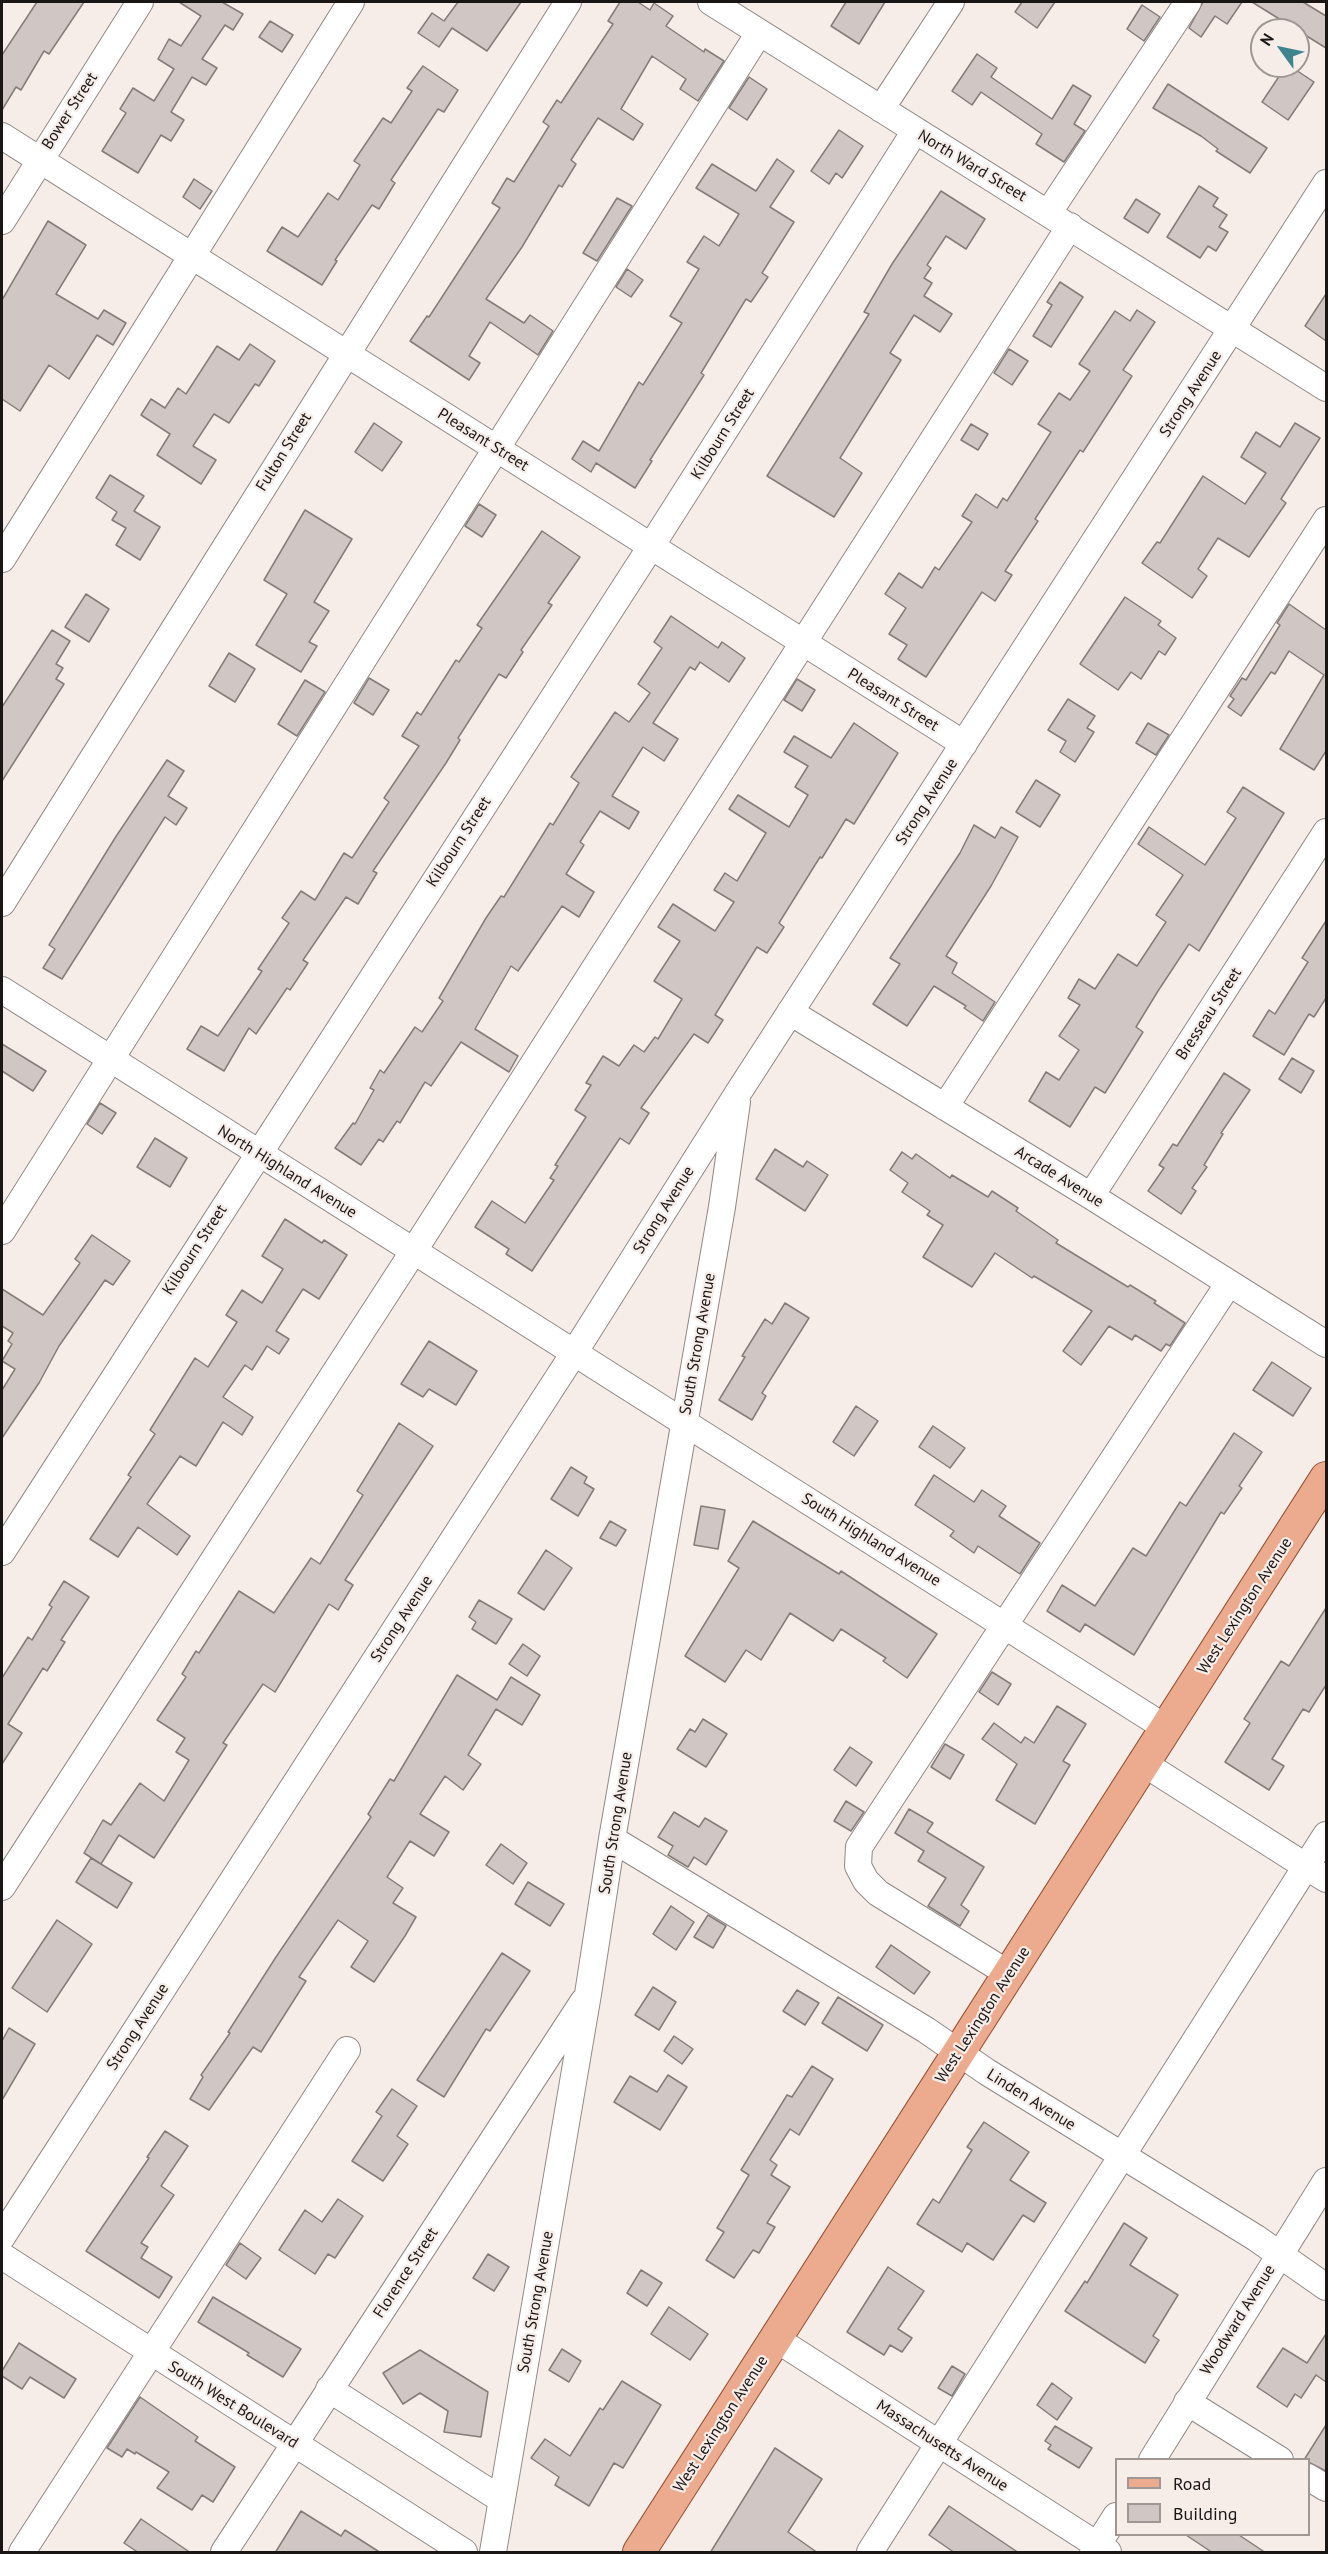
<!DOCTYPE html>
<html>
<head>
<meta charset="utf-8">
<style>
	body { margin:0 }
	#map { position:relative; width:1328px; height:2554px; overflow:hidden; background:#f6ede9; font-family:"PT Sans",sans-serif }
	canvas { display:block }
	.frame { position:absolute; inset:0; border:3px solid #191615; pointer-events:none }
	.legend { position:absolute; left:1115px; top:2458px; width:195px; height:78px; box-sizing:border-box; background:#f6ede9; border:2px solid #9e9794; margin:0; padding:8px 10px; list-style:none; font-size:18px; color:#191615 }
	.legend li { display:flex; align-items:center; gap:12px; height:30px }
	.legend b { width:30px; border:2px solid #9e9794 }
	.north { position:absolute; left:1250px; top:18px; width:60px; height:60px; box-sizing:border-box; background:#f6ede9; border:2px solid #9e9794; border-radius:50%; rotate:303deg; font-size:16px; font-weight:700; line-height:24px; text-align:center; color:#191615 }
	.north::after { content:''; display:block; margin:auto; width:21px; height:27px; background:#3e8390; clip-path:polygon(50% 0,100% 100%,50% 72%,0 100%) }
</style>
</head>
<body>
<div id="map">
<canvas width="1328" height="2554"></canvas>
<div class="frame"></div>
<ul class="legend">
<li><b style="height:8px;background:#ecab8e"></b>Road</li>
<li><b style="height:16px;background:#d0c7c4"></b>Building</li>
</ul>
<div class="north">N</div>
</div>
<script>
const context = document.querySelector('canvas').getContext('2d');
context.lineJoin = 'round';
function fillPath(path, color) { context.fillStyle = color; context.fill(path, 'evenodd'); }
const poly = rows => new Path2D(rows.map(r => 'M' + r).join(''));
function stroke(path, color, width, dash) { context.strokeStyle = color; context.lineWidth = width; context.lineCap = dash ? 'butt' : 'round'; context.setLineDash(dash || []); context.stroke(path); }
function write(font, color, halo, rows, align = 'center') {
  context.font = font + ' "PT Sans",sans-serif'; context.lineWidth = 4.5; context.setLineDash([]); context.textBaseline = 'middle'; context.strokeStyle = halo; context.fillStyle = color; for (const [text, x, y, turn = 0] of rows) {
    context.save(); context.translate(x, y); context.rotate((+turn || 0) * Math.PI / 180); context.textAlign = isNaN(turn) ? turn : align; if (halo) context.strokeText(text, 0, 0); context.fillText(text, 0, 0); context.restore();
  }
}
const building = poly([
	[37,2,84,2,49,54,44,51,21,90,16,87,2,110,2,55,37,2],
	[179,2,222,2,243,14,233,30,225,25,202,59,217,68,206,85,192,77,171,112,184,120,171,141,161,135,138,173,102,151,126,113,120,109,133,88,154,101,174,69,158,59,169,39,181,46,201,16,179,2],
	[458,2,521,2,487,51,452,28,439,47,418,33,432,13,444,21,458,2],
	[620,2,638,2,650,10,654,3,673,16,666,26,704,52,705,49,724,61,698,101,680,89,686,79,652,56,621,109,643,124,633,140,598,118,571,160,576,164,562,187,559,185,522,247,486,299,524,323,530,315,553,331,538,355,490,322,469,356,480,363,469,380,410,341,427,316,429,317,500,208,492,203,507,178,514,182,549,126,543,122,557,100,561,103,613,24,608,21,620,2],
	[846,2,885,2,859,44,831,26,846,2],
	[1022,2,1055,2,1037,28,1015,12,1022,2],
	[1203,2,1242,2,1227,24,1215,16,1201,37,1189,28,1203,2],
	[1252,2,1303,2,1326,16,1326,48,1252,2],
	[1142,5,1160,17,1144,41,1127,29,1142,5],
	[270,21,293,35,282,52,259,37,270,21],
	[977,54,997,68,991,77,1052,119,1073,85,1091,96,1074,124,1085,131,1064,162,1036,144,1042,134,981,92,972,105,952,91,977,54],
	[423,66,458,90,444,112,438,109,391,180,395,183,379,209,372,205,335,260,337,261,322,285,267,251,282,227,298,237,328,193,338,200,360,165,354,161,383,118,391,123,412,91,407,88,423,66],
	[1286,66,1290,66,1314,82,1288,120,1262,102,1286,66],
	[749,77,767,89,747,120,729,108,749,77],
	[1168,84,1267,148,1250,173,1216,151,1218,149,1201,136,1153,108,1168,84],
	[839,130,863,146,842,178,836,173,829,184,811,171,839,130],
	[777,159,794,171,770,207,794,222,762,273,768,277,751,302,746,299,701,373,704,375,650,460,652,461,635,488,596,463,591,472,572,459,583,441,599,451,639,382,643,385,682,323,670,316,699,269,687,262,704,236,719,246,739,214,696,188,712,164,756,191,777,159],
	[194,179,212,191,200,209,183,197,194,179],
	[1199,186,1218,198,1213,206,1227,215,1219,227,1228,232,1216,251,1208,246,1200,258,1167,237,1199,186],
	[941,191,985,219,966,249,946,236,927,265,931,268,924,278,932,283,924,296,952,314,940,332,914,315,890,353,901,360,840,458,862,473,834,517,767,476,869,314,864,312,892,264,941,191],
	[617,198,632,206,597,261,583,253,617,198],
	[1136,199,1160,214,1148,233,1124,218,1136,199],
	[48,221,86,245,56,294,98,319,104,310,126,323,113,345,97,335,69,379,49,365,20,411,2,399,2,300,48,221],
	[627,269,643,280,631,297,616,287,627,269],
	[1060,282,1083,297,1051,347,1033,336,1052,305,1047,302,1060,282],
	[1326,294,1326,341,1305,326,1326,294],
	[1137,310,1155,322,1123,370,1132,376,1083,452,1080,450,1035,519,1038,521,1005,571,1012,575,995,601,982,592,926,677,898,659,907,645,889,634,906,608,885,594,899,573,922,588,935,567,939,570,972,522,962,516,976,494,997,508,1003,498,1007,501,1051,432,1038,424,1059,393,1070,400,1090,371,1079,364,1115,311,1130,321,1137,310],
	[250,344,275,361,259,386,255,384,229,423,214,414,193,446,216,460,201,484,157,455,170,434,141,415,151,399,165,408,178,388,186,394,217,346,239,360,250,344],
	[1009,349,1028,361,1012,385,994,373,1009,349],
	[374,423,402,442,382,471,355,452,374,423],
	[1295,423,1320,438,1281,499,1286,503,1249,557,1218,538,1198,569,1207,576,1192,598,1142,563,1157,542,1160,543,1203,476,1245,504,1266,473,1241,457,1256,432,1280,447,1295,423],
	[971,424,988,434,978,450,961,440,971,424],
	[110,475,144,496,134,511,160,527,140,560,116,545,126,528,112,520,117,512,96,498,110,475],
	[479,504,496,515,482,537,465,526,479,504],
	[305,510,352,539,314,602,329,611,309,642,317,646,301,672,256,645,287,594,264,580,305,510],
	[542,531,580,557,548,603,552,605,521,650,523,652,506,678,499,674,458,738,460,740,446,763,373,871,377,873,358,904,346,897,303,960,308,963,290,990,287,988,256,1034,249,1028,224,1071,187,1049,201,1026,218,1036,262,971,258,969,289,923,282,918,301,891,315,900,344,853,352,858,389,802,384,798,419,746,402,736,417,712,421,715,456,660,459,662,482,628,477,625,542,531],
	[86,594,109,609,89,642,65,627,86,594],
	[1125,597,1161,621,1158,625,1176,638,1165,655,1159,651,1141,679,1131,672,1118,690,1080,664,1125,597],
	[1289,604,1326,630,1326,751,1314,770,1280,749,1324,675,1289,651,1275,674,1271,672,1241,716,1228,707,1234,699,1230,696,1242,678,1246,680,1280,625,1277,623,1289,604],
	[671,616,718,648,722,642,745,658,729,682,700,662,695,670,690,667,653,723,678,739,664,761,643,747,612,796,639,812,629,829,600,811,580,842,584,845,566,874,594,892,579,917,562,906,518,971,511,966,475,1029,518,1056,509,1072,461,1042,431,1086,425,1082,400,1123,397,1121,383,1142,379,1139,361,1165,335,1148,353,1123,355,1124,374,1090,370,1088,380,1070,384,1073,415,1027,422,1032,443,1001,439,998,486,918,501,896,504,897,550,823,553,825,579,783,571,777,615,712,629,722,650,693,638,684,662,648,654,642,671,616],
	[52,630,70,641,56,664,63,668,56,679,64,684,2,781,2,707,52,630],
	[229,653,255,669,235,702,209,686,229,653],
	[369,678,389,690,373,715,354,703,369,678],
	[797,679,815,690,802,711,784,700,797,679],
	[305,680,325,692,297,736,278,724,305,680],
	[1068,699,1095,716,1087,728,1094,732,1075,762,1060,752,1066,741,1048,730,1068,699],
	[854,723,898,753,854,824,846,819,822,858,820,857,779,923,784,927,767,953,757,947,715,1015,723,1020,708,1043,694,1034,641,1108,649,1113,629,1144,620,1138,532,1271,506,1254,509,1249,475,1227,492,1201,525,1223,554,1180,550,1178,558,1166,555,1165,586,1117,575,1110,591,1085,586,1083,603,1056,619,1066,634,1045,644,1052,655,1037,658,1039,682,999,654,981,680,941,658,927,673,904,715,931,734,902,714,890,725,873,737,881,766,833,729,809,738,795,789,827,808,795,795,787,808,766,784,752,794,736,831,758,854,723],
	[1148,723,1169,735,1156,755,1136,743,1148,723],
	[167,760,184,771,168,796,187,808,176,825,165,817,62,979,43,968,55,949,49,945,115,838,167,760],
	[1036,780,1060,795,1040,827,1016,812,1036,780],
	[1243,787,1284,813,1199,951,1189,944,1158,991,1136,1027,1143,1032,1105,1093,1095,1087,1070,1127,1029,1101,1046,1072,1059,1080,1079,1050,1059,1036,1080,1005,1068,998,1079,979,1095,989,1118,954,1137,966,1166,922,1156,915,1183,875,1138,844,1149,827,1205,865,1236,818,1227,812,1243,787],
	[974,825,995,838,1001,827,1018,837,991,886,946,956,957,963,952,973,995,1002,983,1021,964,1008,966,1006,934,986,907,1026,873,1004,900,964,890,958,960,853,974,825],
	[1326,921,1326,998,1314,1017,1309,1014,1284,1055,1253,1036,1269,1010,1275,1014,1308,962,1302,958,1326,921],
	[2,1044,46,1071,33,1091,2,1071,2,1044],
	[1292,1058,1314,1071,1301,1093,1279,1079,1292,1058],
	[1224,1073,1250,1090,1221,1133,1223,1134,1204,1165,1207,1167,1192,1188,1196,1191,1181,1214,1148,1191,1164,1168,1159,1165,1173,1144,1177,1146,1224,1073],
	[100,1103,116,1113,102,1134,87,1124,100,1103],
	[155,1138,187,1158,170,1187,137,1167,155,1138],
	[775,1149,803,1167,807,1161,828,1175,805,1211,756,1179,775,1149],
	[902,1152,912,1159,916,1154,950,1178,952,1175,988,1197,992,1191,1018,1208,1016,1211,1058,1240,1056,1243,1128,1287,1130,1285,1156,1301,1154,1303,1185,1323,1170,1346,1166,1344,1161,1351,1135,1335,1132,1340,1109,1326,1081,1365,1063,1351,1092,1311,1034,1276,1032,1278,995,1253,972,1287,923,1257,943,1225,927,1215,930,1211,902,1192,908,1183,890,1170,902,1152],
	[285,1219,322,1243,324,1240,347,1255,319,1299,303,1289,276,1331,289,1339,279,1354,267,1346,252,1370,245,1365,223,1397,253,1417,242,1435,223,1422,196,1466,180,1456,147,1504,190,1536,177,1555,138,1527,118,1557,90,1539,131,1477,128,1475,155,1434,150,1430,195,1358,208,1367,237,1322,226,1315,242,1290,262,1303,283,1269,262,1256,285,1219],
	[92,1235,130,1261,113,1285,105,1280,59,1346,39,1383,2,1438,2,1390,15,1369,2,1361,12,1344,8,1341,13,1333,2,1326,2,1289,43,1315,80,1263,75,1259,92,1235],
	[785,1303,809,1318,762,1393,766,1396,752,1420,719,1400,745,1357,742,1356,765,1319,772,1324,785,1303],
	[429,1341,477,1371,456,1405,429,1389,423,1397,401,1384,429,1341],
	[1272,1362,1311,1388,1293,1416,1253,1390,1272,1362],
	[856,1406,878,1421,854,1456,833,1442,856,1406],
	[399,1423,433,1446,345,1580,353,1585,338,1610,329,1604,275,1692,263,1684,223,1743,227,1745,154,1858,119,1835,101,1864,84,1853,103,1820,111,1825,140,1783,164,1801,189,1760,176,1752,185,1738,157,1720,186,1677,182,1674,196,1651,199,1653,239,1591,274,1613,311,1558,320,1564,363,1495,357,1491,399,1423],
	[933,1426,965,1448,950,1468,919,1447,933,1426],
	[1234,1433,1262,1452,1239,1486,1242,1488,1224,1514,1221,1512,1134,1655,1085,1624,1080,1632,1047,1611,1062,1585,1095,1606,1133,1548,1146,1556,1180,1502,1186,1506,1234,1433],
	[571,1467,587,1477,584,1483,594,1489,578,1516,551,1499,571,1467],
	[934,1475,974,1502,982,1490,1006,1506,999,1516,1040,1543,1020,1574,978,1546,974,1553,950,1536,954,1531,915,1505,934,1475],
	[701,1506,725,1510,718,1549,694,1545,701,1506],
	[610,1521,626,1530,616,1546,600,1538,610,1521],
	[753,1521,839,1574,841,1571,937,1634,907,1678,883,1661,886,1658,841,1629,833,1641,790,1613,761,1660,746,1650,725,1682,685,1656,739,1568,728,1561,753,1521],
	[546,1550,572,1568,544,1610,518,1593,546,1550],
	[64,1581,89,1597,61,1640,65,1642,47,1671,43,1668,8,1724,22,1733,2,1764,2,1678,28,1637,32,1640,52,1607,49,1605,64,1581],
	[479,1600,512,1619,496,1644,472,1629,476,1622,469,1617,479,1600],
	[1326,1608,1326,1685,1309,1712,1303,1709,1272,1759,1284,1766,1269,1790,1225,1762,1250,1723,1244,1719,1281,1661,1289,1666,1326,1608],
	[523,1644,540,1656,527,1676,509,1664,523,1644],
	[992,1672,1011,1684,998,1705,979,1692,992,1672],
	[457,1675,497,1700,511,1677,540,1695,522,1725,496,1709,468,1755,481,1764,463,1790,445,1776,420,1814,449,1832,434,1856,410,1841,387,1877,403,1888,393,1903,416,1917,405,1936,374,1982,351,1967,368,1941,338,1920,299,1977,306,1981,261,2052,253,2047,209,2110,190,2099,203,2077,201,2075,230,2033,228,2032,276,1957,371,1817,368,1814,390,1779,394,1781,457,1675],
	[1057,1706,1086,1724,1063,1761,1070,1765,1035,1824,996,1800,1017,1764,982,1739,994,1723,1021,1743,1025,1737,1034,1743,1057,1706],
	[703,1719,727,1734,706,1767,677,1749,690,1729,695,1732,703,1719],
	[945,1744,964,1755,950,1779,931,1767,945,1744],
	[850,1747,872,1762,856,1786,834,1770,850,1747],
	[846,1801,864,1812,851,1831,834,1821,846,1801],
	[909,1809,933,1823,927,1832,984,1867,961,1905,969,1911,960,1926,928,1906,946,1878,918,1861,924,1851,895,1833,909,1809],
	[674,1812,699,1827,705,1818,727,1831,706,1865,694,1857,688,1867,668,1855,673,1846,658,1837,674,1812],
	[501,1844,527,1863,513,1884,486,1865,501,1844],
	[91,1858,132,1883,117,1908,76,1882,91,1858],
	[528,1882,564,1904,550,1926,515,1904,528,1882],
	[671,1906,694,1922,676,1950,653,1934,671,1906],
	[708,1915,726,1926,713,1948,694,1937,708,1915],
	[57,1920,92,1944,47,2012,12,1988,57,1920],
	[891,1945,930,1972,914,1994,876,1967,891,1945],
	[502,1953,530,1971,490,2031,486,2029,444,2097,417,2080,502,1953],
	[653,1987,676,2002,659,2030,635,2015,653,1987],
	[797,1990,819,2003,805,2025,783,2011,797,1990],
	[838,1997,883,2025,867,2051,822,2023,838,1997],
	[9,2028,35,2044,2,2100,2,2041,9,2028],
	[674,2036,693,2049,682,2064,664,2051,674,2036],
	[812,2066,833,2079,799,2135,790,2129,770,2160,777,2165,771,2175,790,2187,767,2223,775,2227,759,2253,753,2250,734,2278,706,2260,724,2232,717,2228,749,2175,741,2170,787,2095,792,2097,812,2066],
	[668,2075,687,2087,660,2130,614,2102,630,2076,657,2092,668,2075],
	[392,2089,417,2106,397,2136,408,2144,383,2181,352,2161,382,2116,376,2112,392,2089],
	[984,2122,1029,2152,1010,2180,1046,2203,1034,2222,1023,2215,993,2260,967,2243,962,2252,917,2224,933,2199,939,2203,972,2150,967,2147,984,2122],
	[165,2131,188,2146,161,2186,174,2195,141,2243,148,2247,141,2258,172,2277,159,2298,86,2251,149,2158,147,2157,165,2131],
	[338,2199,363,2216,335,2258,328,2254,315,2274,279,2250,305,2210,322,2222,338,2199],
	[1124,2223,1147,2238,1130,2265,1178,2295,1153,2336,1159,2340,1145,2363,1065,2311,1085,2281,1087,2283,1124,2223],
	[240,2243,261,2258,246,2279,226,2265,240,2243],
	[488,2254,509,2267,494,2291,473,2278,488,2254],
	[888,2267,924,2291,898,2329,912,2338,902,2352,890,2345,884,2355,847,2332,888,2267],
	[641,2270,662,2283,647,2306,627,2293,641,2270],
	[213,2297,301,2349,283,2377,247,2355,249,2353,198,2322,213,2297],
	[669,2307,708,2334,690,2360,651,2334,669,2307],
	[1326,2334,1326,2382,1316,2375,1301,2398,1295,2394,1287,2407,1257,2387,1283,2348,1307,2363,1326,2334],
	[19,2343,76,2379,64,2398,30,2377,22,2389,2,2376,2,2371,19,2343],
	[562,2349,581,2361,569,2382,549,2370,562,2349],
	[420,2350,488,2392,481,2437,444,2432,448,2411,420,2393,403,2404,383,2373,420,2350],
	[952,2366,965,2374,952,2396,938,2388,952,2366],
	[622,2381,661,2405,623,2468,614,2463,589,2506,555,2485,559,2477,531,2458,545,2439,570,2456,600,2408,603,2410,622,2381],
	[1052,2383,1072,2398,1057,2420,1037,2405,1052,2383],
	[140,2397,198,2437,195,2441,235,2467,213,2502,202,2495,192,2510,157,2488,169,2472,136,2452,135,2454,127,2449,122,2457,107,2448,140,2397],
	[1326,2425,1326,2471,1308,2462,1308,2460,1304,2460,1326,2425],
	[1055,2426,1092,2448,1079,2468,1048,2449,1051,2445,1045,2441,1055,2426],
	[775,2448,822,2479,788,2532,818,2553,710,2553,775,2448],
	[949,2506,1019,2553,955,2553,929,2535,949,2506],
	[301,2511,341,2536,345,2530,381,2553,275,2553,301,2511],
	[141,2519,191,2553,139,2553,124,2543,141,2519],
	[1186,2535,1239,2535,1266,2553,1213,2553,1186,2535]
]);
fillPath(building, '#d0c7c4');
stroke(building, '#847c79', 1.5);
const minor = poly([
	[711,2,1326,388],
	[881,109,951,2],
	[2,136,964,744],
	[1049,212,1188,2],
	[2,221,140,2],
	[2,559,351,2],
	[2,903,568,2],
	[2,990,1166,1728],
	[790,1012,1091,1196,1326,1344],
	[945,1107,1326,520],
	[1091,1196,1326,832],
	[2,1231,759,33],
	[2,1552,650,548,915,131],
	[1143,1763,1326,1879],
	[612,1839,926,2030,987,2072,1256,2238,1326,2287],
	[2,1887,413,1252,1070,226],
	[1009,1974,878,1893,866,1881,858,1866,859,1847,1229,1283],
	[2,2237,574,1353,738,1093,1326,183],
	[2,2256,464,2552],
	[776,2339,1108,2552],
	[329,2389,502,2500],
	[1187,2402,1280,2460],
	[1152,2460,1326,2181],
	[1308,2477,1326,2488],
	[22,2552,347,2050],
	[224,2552,583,2002],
	[493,2552,588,1994,612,1839,722,1207,737,1102],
	[870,2552,1326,1835],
	[1093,2552,1116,2516]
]);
const major = poly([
	[639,2552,1326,1478]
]);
stroke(minor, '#918986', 28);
stroke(major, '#9a5232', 34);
stroke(minor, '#fff', 26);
stroke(major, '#ecab8e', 32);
write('16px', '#191615', '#f6ede9', [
	["Bower Street",70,111,-57],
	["North Ward Street",972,166,31],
	["Strong Avenue",1191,394,-57],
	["Kilbourn Street",723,434,-58],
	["Pleasant Street",483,440,32],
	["Fulton Street",284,452,-58],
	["Pleasant Street",893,700,32],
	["Strong Avenue",927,802,-57],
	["Kilbourn Street",459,842,-57],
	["Bresseau Street",1209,1014,-57],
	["North Highland Avenue",287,1172,32],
	["Arcade Avenue",1059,1177,32],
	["Strong Avenue",664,1210,-58],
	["Kilbourn Street",195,1250,-57],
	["South Strong Avenue",698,1344,-80],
	["South Highland Avenue",871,1540,32],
	["West Lexington Avenue",1245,1606,-57],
	["Strong Avenue",402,1619,-57],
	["South Strong Avenue",616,1823,-81],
	["West Lexington Avenue",983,2015,-57],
	["Strong Avenue",138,2027,-57],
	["Linden Avenue",1031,2100,32],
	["Florence Street",406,2273,-57],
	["South Strong Avenue",536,2302,-80],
	["Woodward Avenue",1238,2320,-58],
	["South West Boulevard",233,2405,32],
	["West Lexington Avenue",721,2424,-57],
	["Massachusetts Avenue",942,2446,33]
]);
</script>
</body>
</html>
